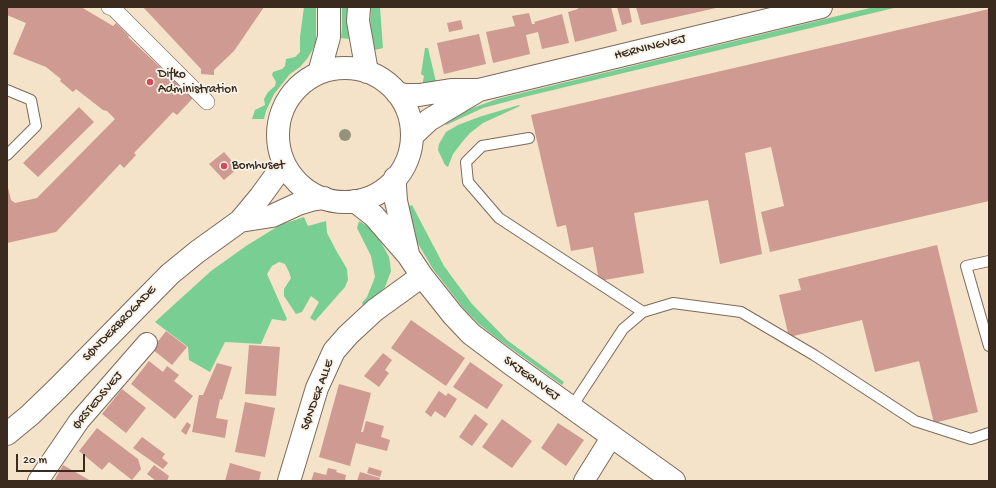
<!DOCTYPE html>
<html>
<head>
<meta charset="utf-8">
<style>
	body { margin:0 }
	#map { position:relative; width:996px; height:488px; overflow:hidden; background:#f4e2c9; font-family:"Gochi Hand",sans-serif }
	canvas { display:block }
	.frame { position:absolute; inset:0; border:8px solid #3b2a1e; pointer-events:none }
	.scale { position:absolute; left:16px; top:454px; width:69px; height:18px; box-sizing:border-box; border:2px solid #3b2a1e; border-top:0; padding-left:5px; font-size:12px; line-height:14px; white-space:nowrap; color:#3b2a1e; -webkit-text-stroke:3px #f7f3e8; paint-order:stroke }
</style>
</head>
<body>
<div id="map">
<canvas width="996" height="488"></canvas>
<div class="frame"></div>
<div class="scale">20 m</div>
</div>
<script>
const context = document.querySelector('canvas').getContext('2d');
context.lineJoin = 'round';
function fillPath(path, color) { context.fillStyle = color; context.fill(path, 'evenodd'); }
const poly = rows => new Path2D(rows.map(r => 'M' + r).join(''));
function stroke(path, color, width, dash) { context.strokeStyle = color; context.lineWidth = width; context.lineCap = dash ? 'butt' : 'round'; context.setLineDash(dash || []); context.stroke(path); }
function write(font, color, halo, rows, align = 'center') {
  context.font = font + ' "Gochi Hand",sans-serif'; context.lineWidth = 3.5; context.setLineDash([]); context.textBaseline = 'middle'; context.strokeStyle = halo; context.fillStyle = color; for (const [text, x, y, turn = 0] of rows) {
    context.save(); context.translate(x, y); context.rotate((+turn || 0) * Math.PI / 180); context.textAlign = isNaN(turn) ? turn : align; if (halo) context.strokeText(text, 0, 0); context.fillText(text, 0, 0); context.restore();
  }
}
fillPath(poly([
	[304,7,316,7,316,41,312,51,307,59,300,67,290,74,274,94,266,111,264,119,252,119,255,110,265,105,264,99,268,92,275,86,276,82,272,75,273,72,282,69,285,66,286,59,295,57,300,52,300,37],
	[342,7,347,7,349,39,341,38,342,28],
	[371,7,380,7,383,48,375,50,371,42,370,27],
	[874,7,898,7,524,97,483,108,446,125,444,122,459,113,497,99],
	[425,48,428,48,437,86,422,87,424,76,421,74],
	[519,105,520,106,483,123,470,133,463,141,453,154,448,167,445,165,438,150,439,144,446,132,458,125,479,117],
	[412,205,444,266,472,304,507,340,564,382,562,385,498,339,480,325,464,309,433,269,417,242,408,223,404,208],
	[304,217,308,226,326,221,327,233,337,252,347,269,348,280,345,287,315,321,310,318,319,302,311,296,302,312,296,314,284,296,284,289,291,278,289,272,285,264,279,262,272,266,267,274,287,319,285,321,272,319,261,344,225,342,210,372,189,360,188,347,155,322,211,271,246,246,280,225],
	[359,221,375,231,389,257,390,263,391,271,385,287,379,294,363,305,362,303,367,297,375,277,371,256,357,228]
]), '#79cf93');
fillPath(poly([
	[7,7,81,7,113,26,116,23,129,36,128,37,193,98,177,115,173,112,134,153,136,155,124,168,120,164,56,232,7,243,7,189,8,188,11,200,15,203,37,198,115,119,107,111,103,110,76,89,73,92,60,81,61,79,46,67,13,54,26,23,7,15],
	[143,7,210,8,264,7,234,51,214,70,214,75,201,74,201,69],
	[578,7,611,7,617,31,575,42,568,12,578,9],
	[617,7,629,7,632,22,622,25],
	[636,7,716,7,716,8,641,25],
	[989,9,989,201,770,252,761,212,784,206,771,147,745,153,762,254,720,264,708,200,634,213,644,273,599,281,593,247,571,251,566,225,557,227,531,115],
	[529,13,532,24,535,24,534,22,562,14,569,43,542,49,538,32,526,35,530,54,493,63,486,32,515,26,512,16],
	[461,20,463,29,449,32,447,23],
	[479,34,486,64,444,74,437,43],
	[79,107,94,122,38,177,23,163],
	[224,152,238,168,224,180,209,164],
	[937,245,978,412,934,423,919,361,875,372,862,320,789,337,779,295,801,290,798,279],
	[411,320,465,358,446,386,391,348],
	[166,331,187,347,172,365,152,349],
	[249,345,280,347,276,396,245,394],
	[383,353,392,360,385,370,389,373,379,387,364,376],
	[149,361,163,372,167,366,179,375,174,381,193,396,175,419,131,384],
	[470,362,503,385,487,409,453,387],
	[217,363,232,367,222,400,220,399,216,418,228,420,225,438,192,432,199,395,203,395],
	[339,384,371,393,361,432,363,432,366,421,384,426,381,437,390,440,387,451,356,443,350,466,319,457],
	[122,389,146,408,126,433,102,414],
	[439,391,446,396,448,393,457,399,445,418,435,411,431,417,425,412],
	[245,402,275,408,265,457,235,452],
	[475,414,488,424,472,446,459,437],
	[502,419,532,441,512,468,482,447],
	[187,422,191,425,186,435,181,431],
	[558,423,584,440,566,466,541,448],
	[97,428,138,459,141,469,132,480,109,462,102,470,79,451],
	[142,437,165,454,162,458,168,463,163,469,133,448],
	[230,463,261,472,259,481,225,481],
	[63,465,91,481,54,481],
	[154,465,169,476,167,481,156,481,147,474],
	[369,467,382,471,380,477,367,473],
	[328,468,337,470,336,472,346,475,345,481,311,481,314,472,326,475],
	[360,472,380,478,379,481,357,481]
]), '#ce9a92');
const service = poly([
	[7,90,31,100,36,126,7,155],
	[529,138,482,146,466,162,468,182,499,218,643,312],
	[989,261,966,266,989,346],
	[571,408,623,329,643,312,673,303,741,312,814,355,915,421,971,439,989,433]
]);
const pedestrian = poly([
	[109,7,114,9,207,102]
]);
const minor = poly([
	[38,481,79,421,147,343],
	[584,481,612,436]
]);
const tertiary = poly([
	[359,7,358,21,367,72],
	'278 135a67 67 0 1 1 134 0a67 67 0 1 1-134 0Z',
	[319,73,329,37,329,7],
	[397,93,405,95,419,95,451,90,479,90,821,7],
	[412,136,429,120,479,90],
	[395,178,395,186,396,201,408,254],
	[355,201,374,216,408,255,422,276,453,315,471,334,511,364,674,481],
	[240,221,272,216,298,204,311,200,324,198],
	[7,434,30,415,58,388,170,274,197,252,240,221,260,197,284,164],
	[289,481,317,388,334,351,348,335,375,310,422,276]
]);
stroke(service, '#7c6a5a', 12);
stroke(pedestrian, '#7c6a5a', 16);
stroke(minor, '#7c6a5a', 22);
stroke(tertiary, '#7c6a5a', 24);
stroke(service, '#fff', 10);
stroke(pedestrian, '#fff', 15);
stroke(minor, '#fff', 20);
stroke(tertiary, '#fff', 22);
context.fillStyle = '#96937b';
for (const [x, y] of [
	[345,135]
]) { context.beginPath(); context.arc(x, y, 6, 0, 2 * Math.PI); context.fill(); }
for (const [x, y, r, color] of [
	[150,82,4,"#d1495b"],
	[224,166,4,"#d1495b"]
]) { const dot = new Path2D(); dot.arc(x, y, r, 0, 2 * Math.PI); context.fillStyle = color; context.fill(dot); stroke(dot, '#f7f3e8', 1.5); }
write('13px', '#3b2a1e', '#f7f3e8', [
	["HERNINGVEJ",650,48,-14],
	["SØNDERBROGADE",120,324,-46],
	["SKJERNVEJ",531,379,36],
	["SØNDER ALLE",318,395,-70],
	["ØRSTEDSVEJ",98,401,-50]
]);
write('13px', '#3b2a1e', '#f7f3e8', [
	["Difko",158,75],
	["Administration",158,90],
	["Bomhuset",232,166]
], 'left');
</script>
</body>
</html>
